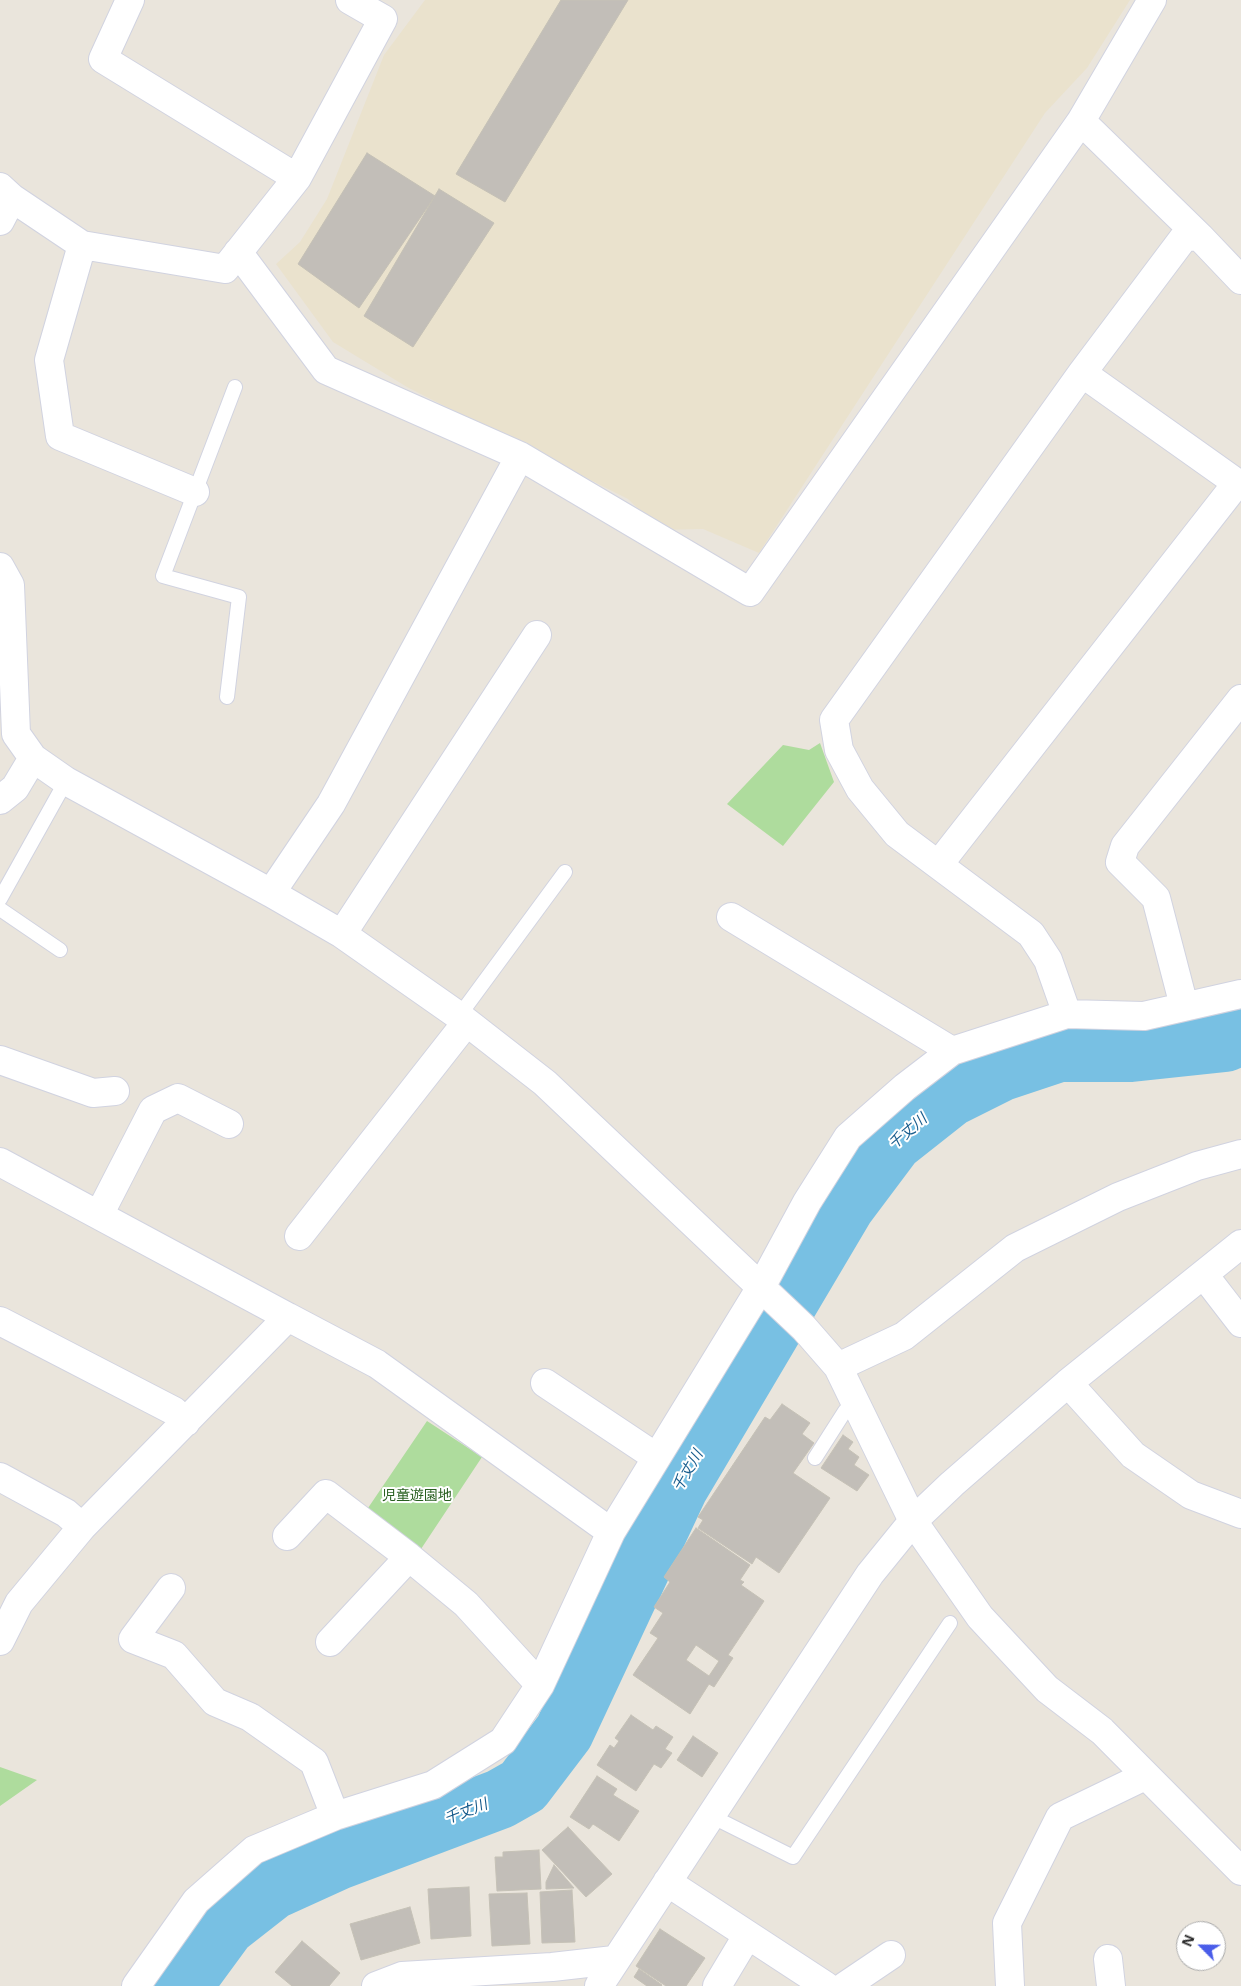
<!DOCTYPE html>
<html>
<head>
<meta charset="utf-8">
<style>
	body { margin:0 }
	#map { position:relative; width:1241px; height:1986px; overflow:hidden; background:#eae5dc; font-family:"Noto Sans",sans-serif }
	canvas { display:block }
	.north { position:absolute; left:1176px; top:1921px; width:50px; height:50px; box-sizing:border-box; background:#fff; border:1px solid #a9a9a9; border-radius:50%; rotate:293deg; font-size:14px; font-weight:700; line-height:20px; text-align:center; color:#292929 }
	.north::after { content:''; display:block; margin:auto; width:18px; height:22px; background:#4a5de9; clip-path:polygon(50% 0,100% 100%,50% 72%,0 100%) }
</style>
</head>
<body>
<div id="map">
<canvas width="1241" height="1986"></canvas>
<div class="north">N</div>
</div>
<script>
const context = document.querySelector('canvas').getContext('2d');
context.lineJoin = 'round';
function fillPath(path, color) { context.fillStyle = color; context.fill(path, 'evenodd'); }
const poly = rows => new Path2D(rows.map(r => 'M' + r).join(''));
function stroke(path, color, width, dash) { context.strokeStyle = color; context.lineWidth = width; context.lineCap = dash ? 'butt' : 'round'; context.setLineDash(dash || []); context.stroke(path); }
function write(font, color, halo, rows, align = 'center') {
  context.font = font + ' "Noto Sans","Noto Sans JP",sans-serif'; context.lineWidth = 4; context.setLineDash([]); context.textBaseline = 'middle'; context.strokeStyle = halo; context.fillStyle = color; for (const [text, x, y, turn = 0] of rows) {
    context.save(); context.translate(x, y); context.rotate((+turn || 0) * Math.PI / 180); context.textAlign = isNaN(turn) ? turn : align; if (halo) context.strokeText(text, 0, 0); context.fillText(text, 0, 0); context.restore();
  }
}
fillPath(poly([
	[425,0,1130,0,1087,68,1045,113,759,553,703,529,660,530,628,499,407,387,333,342,276,264,300,242,327,199,384,55]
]), '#eae2cd');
fillPath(poly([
	[820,743,834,782,783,846,727,804,783,745,809,750],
	[427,1421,482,1457,421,1549,368,1508],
	[0,1767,37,1780,0,1806]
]), '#aedc9d');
stroke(poly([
	[182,1986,226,1926,272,1890,338,1860,500,1799,523,1786,564,1732,678,1488,845,1206,893,1142,950,1097,1002,1071,1059,1052,1131,1052,1225,1042,1241,1035]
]), '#78c0e3', 60);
const building = poly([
	[561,0,628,0,505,202,456,174,561,0],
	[367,153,435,196,359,308,298,264,367,153],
	[439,189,494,223,413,347,364,316,439,189],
	[782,1404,810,1423,802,1434,814,1443,793,1473,830,1498,779,1573,756,1557,752,1564,698,1528,703,1520,698,1517,765,1417,770,1420,782,1404],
	[843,1435,853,1442,848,1449,859,1457,854,1465,869,1475,857,1491,821,1468,843,1435],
	[696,1528,750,1565,740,1580,744,1582,741,1585,764,1601,728,1655,733,1658,714,1687,709,1684,690,1714,633,1675,658,1638,650,1633,663,1613,654,1607,670,1582,664,1577,696,1528],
	[696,1645,719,1661,709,1676,686,1660,696,1645],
	[631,1715,653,1730,656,1726,673,1737,665,1749,672,1753,661,1768,654,1764,636,1791,597,1765,610,1745,614,1748,619,1741,615,1738,631,1715],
	[693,1736,718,1753,702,1777,677,1760,693,1736],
	[597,1776,617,1789,613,1795,639,1811,619,1841,593,1824,589,1829,570,1817,597,1776],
	[568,1827,612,1874,586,1897,542,1850,568,1827],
	[539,1850,541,1889,497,1891,495,1857,503,1857,503,1852,539,1850],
	[554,1865,574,1888,546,1889,546,1882,554,1865],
	[469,1887,471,1936,431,1939,428,1889,469,1887],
	[572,1890,575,1942,542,1943,540,1892,572,1890],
	[527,1893,530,1944,492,1946,489,1894,527,1893],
	[410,1907,420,1943,361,1960,350,1924,410,1907],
	[660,1929,705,1958,686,1986,666,1986,636,1966,660,1929],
	[302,1941,340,1973,329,1986,292,1986,275,1972,302,1941],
	[639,1969,662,1985,661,1986,647,1986,634,1977,639,1969]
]);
fillPath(building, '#c2beb8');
stroke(building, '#c5c1b6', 1);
const service = poly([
	[227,697,239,597,163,576,235,387],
	[0,899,66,781],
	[0,909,60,950],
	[459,1016,565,872],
	[815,1458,845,1411,856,1405],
	[711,1816,793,1857,950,1623]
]);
const minor = poly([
	[130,0,103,59,297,178],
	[1081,121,1200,237],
	[0,187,12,198,0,221],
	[12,198,82,245,225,269,297,178,383,19,350,0],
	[82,245,49,360,60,436,195,492],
	[238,252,326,370,520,456,750,592,1081,121,1152,0],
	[0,567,10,585,16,734,33,758,66,781,271,893,342,934,459,1016,545,1083,804,1328,838,1367,913,1521,980,1617,1047,1689,1102,1731,1241,1871],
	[0,800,15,788,33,758],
	[939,864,1237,483,1082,373],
	[271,893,331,804,520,456],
	[731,917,952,1051],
	[342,934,537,635],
	[1184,1006,1156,898,1120,862,1125,846,1241,699],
	[1067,1014,1048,960,1031,934,897,834,860,789,839,750,834,720,1082,373,1185,236,1200,237,1241,280],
	[0,1060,93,1093,115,1091],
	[0,1162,288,1317],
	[99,1215,153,1110,178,1098,229,1124],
	[299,1236,466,1023],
	[1204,1275,1241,1323],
	[0,1321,174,1411,186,1422],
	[838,1367,904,1336,1015,1248,1118,1197,1197,1166,1241,1154],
	[545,1383,656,1457],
	[1068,1383,1133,1455,1191,1495,1241,1514],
	[0,1477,66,1513,82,1527],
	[287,1536,326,1494,409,1557,466,1604,540,1685],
	[171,1588,133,1639,174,1655,215,1702,250,1717,314,1762,335,1816],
	[0,1641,19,1603,82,1527,288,1317,377,1364,611,1532],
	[330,1642,409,1557],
	[667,1882,826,1986],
	[1108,1959,1111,1986],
	[136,1986,196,1901,254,1850,335,1816,433,1785,503,1741,540,1685,611,1532,761,1287,807,1202,848,1137,905,1087,952,1051,1067,1014,1144,1016,1241,994],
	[376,1986,402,1976,552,1967,614,1960],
	[599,1986,870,1574,913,1521,952,1484,1068,1383,1241,1244],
	[717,1986,747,1936],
	[845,1986,891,1955],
	[1010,1986,1007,1923,1060,1817,1145,1776]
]);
stroke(service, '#d1d3e0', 16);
stroke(minor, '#d1d3e0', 30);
stroke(service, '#fff', 14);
stroke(minor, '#fff', 28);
write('14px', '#295f20', '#fff', [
	["児童遊園地",417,1496]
]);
write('italic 15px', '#195d8d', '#fff', [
	["千丈川",908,1132,-41],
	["千丈川",688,1471,-60],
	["千丈川",466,1812,-21]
]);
</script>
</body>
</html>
